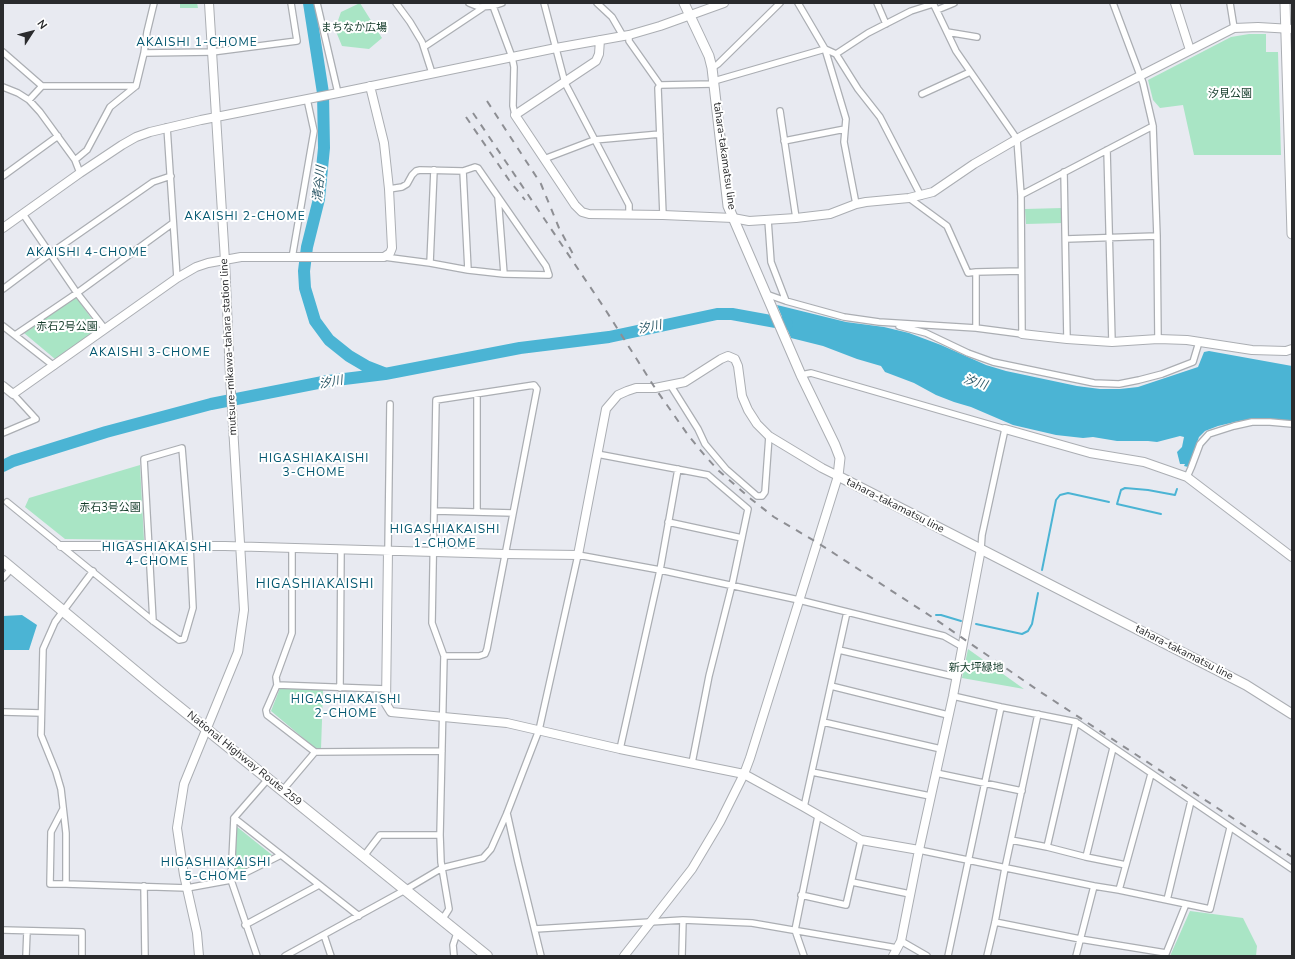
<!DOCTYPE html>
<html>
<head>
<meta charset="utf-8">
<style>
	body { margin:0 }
	#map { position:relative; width:1295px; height:959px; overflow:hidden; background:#e8eaf1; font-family:"Nunito Sans",sans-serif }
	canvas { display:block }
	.frame { position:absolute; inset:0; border:4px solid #2a2b2d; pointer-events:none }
	.north { position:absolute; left:12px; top:12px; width:40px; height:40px; -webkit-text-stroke:3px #fff; paint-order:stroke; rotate:54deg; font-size:11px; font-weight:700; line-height:16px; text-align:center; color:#2a2b2d }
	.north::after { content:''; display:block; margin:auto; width:14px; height:18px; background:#2a2b2d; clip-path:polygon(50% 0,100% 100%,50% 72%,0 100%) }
</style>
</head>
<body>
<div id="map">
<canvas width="1295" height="959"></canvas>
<div class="frame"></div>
<div class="north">N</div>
</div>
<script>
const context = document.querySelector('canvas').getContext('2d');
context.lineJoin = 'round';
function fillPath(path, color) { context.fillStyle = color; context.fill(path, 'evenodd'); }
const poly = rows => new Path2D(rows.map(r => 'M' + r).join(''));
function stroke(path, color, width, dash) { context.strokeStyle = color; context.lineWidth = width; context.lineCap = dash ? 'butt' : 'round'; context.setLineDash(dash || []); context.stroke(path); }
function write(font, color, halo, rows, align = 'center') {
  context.font = font + ' "Nunito Sans","Noto Sans JP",sans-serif'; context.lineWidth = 4; context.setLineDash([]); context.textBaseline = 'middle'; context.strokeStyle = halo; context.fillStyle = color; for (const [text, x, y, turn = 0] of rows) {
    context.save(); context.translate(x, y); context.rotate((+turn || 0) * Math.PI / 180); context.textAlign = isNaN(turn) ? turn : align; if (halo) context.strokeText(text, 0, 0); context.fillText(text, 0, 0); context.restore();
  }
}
fillPath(poly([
	[180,3,197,3,198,8,180,8],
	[360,3,382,38,369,49,342,46,335,29,341,12],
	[1249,34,1266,34,1266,52,1278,52,1281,155,1194,155,1183,105,1160,108,1153,100,1148,80,1231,37],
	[1062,208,1063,223,1026,224,1025,209],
	[76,297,99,329,55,359,24,333],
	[140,465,144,540,65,539,25,507,29,498],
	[968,649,1024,689,962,678],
	[280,688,323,690,321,749,315,748,271,711],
	[236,826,272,855,234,877],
	[1190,911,1243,918,1257,946,1256,956,1170,956]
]), '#a9e5c5');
fillPath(poly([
	[777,305,846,322,884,327,909,333,941,345,986,365,1006,371,1077,386,1100,389,1120,389,1138,387,1198,367,1204,352,1209,351,1292,366,1292,421,1258,419,1239,421,1218,426,1205,431,1199,437,1188,467,1184,466,1185,464,1180,464,1177,452,1182,447,1184,437,1180,436,1157,442,1148,441,1117,441,1093,437,1083,438,1056,435,1013,425,971,407,954,402,936,395,914,383,885,372,881,366,857,359,823,346,791,338],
	[22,615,37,625,29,650,3,650,3,616]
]), '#4bb4d4');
stroke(poly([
	[1161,514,1117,504,1121,490,1125,488,1148,490,1175,495,1177,489],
	[1042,570,1056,500,1060,495,1068,493,1109,502],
	[936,615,941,615,961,621],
	[976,624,1022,634,1028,631,1032,624,1038,593]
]), '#4bb4d4', 2);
stroke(poly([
	[309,3,323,93,324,148,319,199,307,247,304,271,305,288,315,321,329,340,349,356,366,366,384,373],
	[3,466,13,461,106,432,211,404,328,381,385,374,520,348,609,337,717,314,732,314,787,324]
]), '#4bb4d4', 12);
const street = poly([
	[317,3,338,93],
	[396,3,410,22,422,42,432,73],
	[469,3,479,7,493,6,502,3],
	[544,3,565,83,629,205,629,215],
	[597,3,612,17,623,36],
	[798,3,825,49,846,119,844,142,856,204],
	[877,3,886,24],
	[1113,3,1143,83,1153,126,1157,236,1158,339],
	[1230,3,1234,28],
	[493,6,512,57,514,67,513,106,515,115],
	[937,10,954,3],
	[947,32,977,37],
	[629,35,629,41,660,85],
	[424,47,484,7],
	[3,52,42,86,136,86],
	[144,53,212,52,297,41,291,3],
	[836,54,868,33,911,11,933,4],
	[712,68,718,64,780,3],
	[714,81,825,49,836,54,858,89,880,117,921,196],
	[660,85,658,88,663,215],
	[660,85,714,84],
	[3,87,18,93,29,100,40,112,75,160,80,173],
	[922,94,970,72],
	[29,100,42,86],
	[780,111,796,218],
	[167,127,177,278],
	[784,141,845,129],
	[1107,150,1112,342],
	[544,159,594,140,660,134],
	[75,160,87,150,110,107,136,86,144,53,147,32,154,3],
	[1064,172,1067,339],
	[3,176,58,136],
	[389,189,402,187,407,184,412,175,416,171,420,170,463,171,468,270],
	[1021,195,1153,126],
	[498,197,504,274],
	[909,198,947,226,968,273,976,272,976,328],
	[23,214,77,293,105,329],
	[768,220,771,262,786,301,844,317,879,322,976,328,1022,334,1021,195,1017,139,956,51,933,3],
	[1066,239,1157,236],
	[384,257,430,263,468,270,504,274,549,275,546,266,478,168,475,167,463,171],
	[292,258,314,131,307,99],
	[430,263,434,170],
	[976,272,1021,271],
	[3,289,51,253,153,182,171,176],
	[766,294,786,301],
	[3,326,54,366],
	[899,326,926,333,968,353,993,362,1094,383,1119,384,1139,380,1162,374,1193,362,1199,342],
	[15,335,77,293,173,223],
	[801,375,811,373,1005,429,982,535,981,549],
	[671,386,698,429,705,444,726,469,757,496,762,496,765,492,769,436],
	[477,394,477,512],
	[3,433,36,419,13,394],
	[597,454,708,475,748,509,732,585,709,676,692,763],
	[1187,477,1191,468,1200,444,1209,434,1234,426,1252,422,1270,422,1292,424],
	[7,502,153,621,179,640,184,639,193,608,190,546,182,448,144,459,153,621],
	[435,511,513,513],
	[668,522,742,538],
	[292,548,292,633,276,677,277,685,266,710,267,715,315,752,442,751],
	[388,550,390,404],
	[3,578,12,568],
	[839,650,956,677],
	[277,685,386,689],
	[831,686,948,715],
	[340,688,341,549],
	[953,696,1001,707,1076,722,1292,869],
	[3,712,41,713],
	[823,722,941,749],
	[620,749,660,570,678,469],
	[812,772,930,796],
	[936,773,1022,791],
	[282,791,315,752],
	[804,807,847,612],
	[63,809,51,832,50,884,66,884,66,833,61,789,56,772,41,735,43,649,55,622,93,571],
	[507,813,518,862,541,956],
	[234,818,359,916],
	[1011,840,1047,847,1086,857,1126,865],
	[1047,847,1076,722],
	[919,850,1094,886,1119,890,1210,909,1230,828],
	[364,856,380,835,440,835],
	[1086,857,1113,748],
	[852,882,910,894],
	[66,884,187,888,231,880,281,855],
	[144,886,145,956],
	[1119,890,1151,774],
	[801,895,846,905,861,840],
	[1167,900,1191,801],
	[442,920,449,909,441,862,440,835,444,656,479,656,485,654,487,649,537,389,534,385,436,400,432,623,444,656],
	[995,922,1080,939,1166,953],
	[245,925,319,885],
	[535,929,683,920,752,923,897,948],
	[3,930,82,932,82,956],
	[324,935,331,956],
	[901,941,927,956],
	[26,956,27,931],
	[257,956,231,880,234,818,268,779],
	[285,956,405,890,442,868,483,858,491,849,507,813,539,730,578,555,660,570,799,600,944,636,963,647],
	[454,956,453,945,457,933],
	[682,956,683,920],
	[804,956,795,930,818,816],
	[948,956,1001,707],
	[987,956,995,922,1005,868,1038,714],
	[1076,956,1094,886],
	[1165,956,1186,904]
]);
const secondary = poly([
	[1175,3,1190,50],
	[600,40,599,54,596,61,515,115,575,205,582,212,589,214,663,215,733,218,749,221,796,218,830,214,856,204,866,202,909,198,933,192,974,164,1024,135,1234,28,1258,27,1292,29],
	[3,228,80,173,122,145,136,137,150,132,201,120,338,93,556,48,629,35,660,26,724,3],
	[1022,334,1067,339,1112,342,1158,339,1187,340,1252,350,1286,351,1292,349],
	[3,386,13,394,177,278,196,267,208,263,241,257,384,257,390,253,392,248,389,189,384,143,370,86],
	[1005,429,1090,453,1144,462,1187,477,1292,557],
	[61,546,225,546,505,554,578,555,606,409,618,395,627,391,636,388,655,388,685,382,721,359,728,356,735,359,738,366,742,396,748,410,757,424,769,436,822,468,838,476,750,758,744,774,720,822,692,869,624,956],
	[388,550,386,704,391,712,507,723,620,749,744,774,804,807,861,840,919,850],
	[199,956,197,933,184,875,177,828,184,784,238,652,244,610,230,376,225,261,209,3],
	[893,956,901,941,919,850,953,696,981,549]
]);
const primary = poly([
	[684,3,709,56,712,68,728,206,801,375,835,445,840,458,838,476,1246,685,1292,714],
	[1285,3,1292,234]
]);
const highway = poly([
	[3,561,158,690,487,956]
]);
stroke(street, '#abaeb3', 8);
stroke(secondary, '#abaeb3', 10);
stroke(primary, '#abaeb3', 11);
stroke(highway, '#abaeb3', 12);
stroke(street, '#fff', 5.5);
stroke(secondary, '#fff', 8);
stroke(primary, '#fff', 9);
stroke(highway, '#fff', 10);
stroke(poly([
	[487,101,541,184,559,228,574,256],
	[473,113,605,309,655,388,688,435,706,457,719,471,751,499,774,517,818,543,935,619,1036,689,1292,857],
	[466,117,509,180,525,200]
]), '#8d8e93', 2, [7, 7]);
write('11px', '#143b2a', '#fff', [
	["まちなか広場",354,28],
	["汐見公園",1230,94],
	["赤石2号公園",67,327],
	["赤石3号公園",110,508],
	["新大坪緑地",976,668]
]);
write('11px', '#2a2b2d', '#fff', [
	["tahara-takamatsu line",724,156,82],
	["mutsure-mikawa-tahara station line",229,347,-93],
	["tahara-takamatsu line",895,506,27],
	["tahara-takamatsu line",1184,653,27],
	["National Highway Route 259",244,759,39]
]);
context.letterSpacing = '1px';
write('12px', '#035770', '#fff', [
	["AKAISHI 1-CHOME",197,43],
	["AKAISHI 2-CHOME",245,217],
	["AKAISHI 4-CHOME",87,253],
	["AKAISHI 3-CHOME",150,353],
	["HIGASHIAKAISHI",314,459],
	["3-CHOME",314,473],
	["HIGASHIAKAISHI",445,530],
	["1-CHOME",445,544],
	["HIGASHIAKAISHI",157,548],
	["4-CHOME",157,562],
	["HIGASHIAKAISHI",346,700],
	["2-CHOME",346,714],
	["HIGASHIAKAISHI",216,863],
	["5-CHOME",216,877]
]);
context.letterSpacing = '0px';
write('italic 12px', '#2c5867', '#fff', [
	["清谷川",320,184,-84],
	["汐川",650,328,-12],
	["汐川",331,383,-10],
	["汐川",975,383,17]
]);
context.letterSpacing = '1px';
write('13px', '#035770', '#fff', [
	["HIGASHIAKAISHI",315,585]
]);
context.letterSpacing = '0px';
</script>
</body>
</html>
